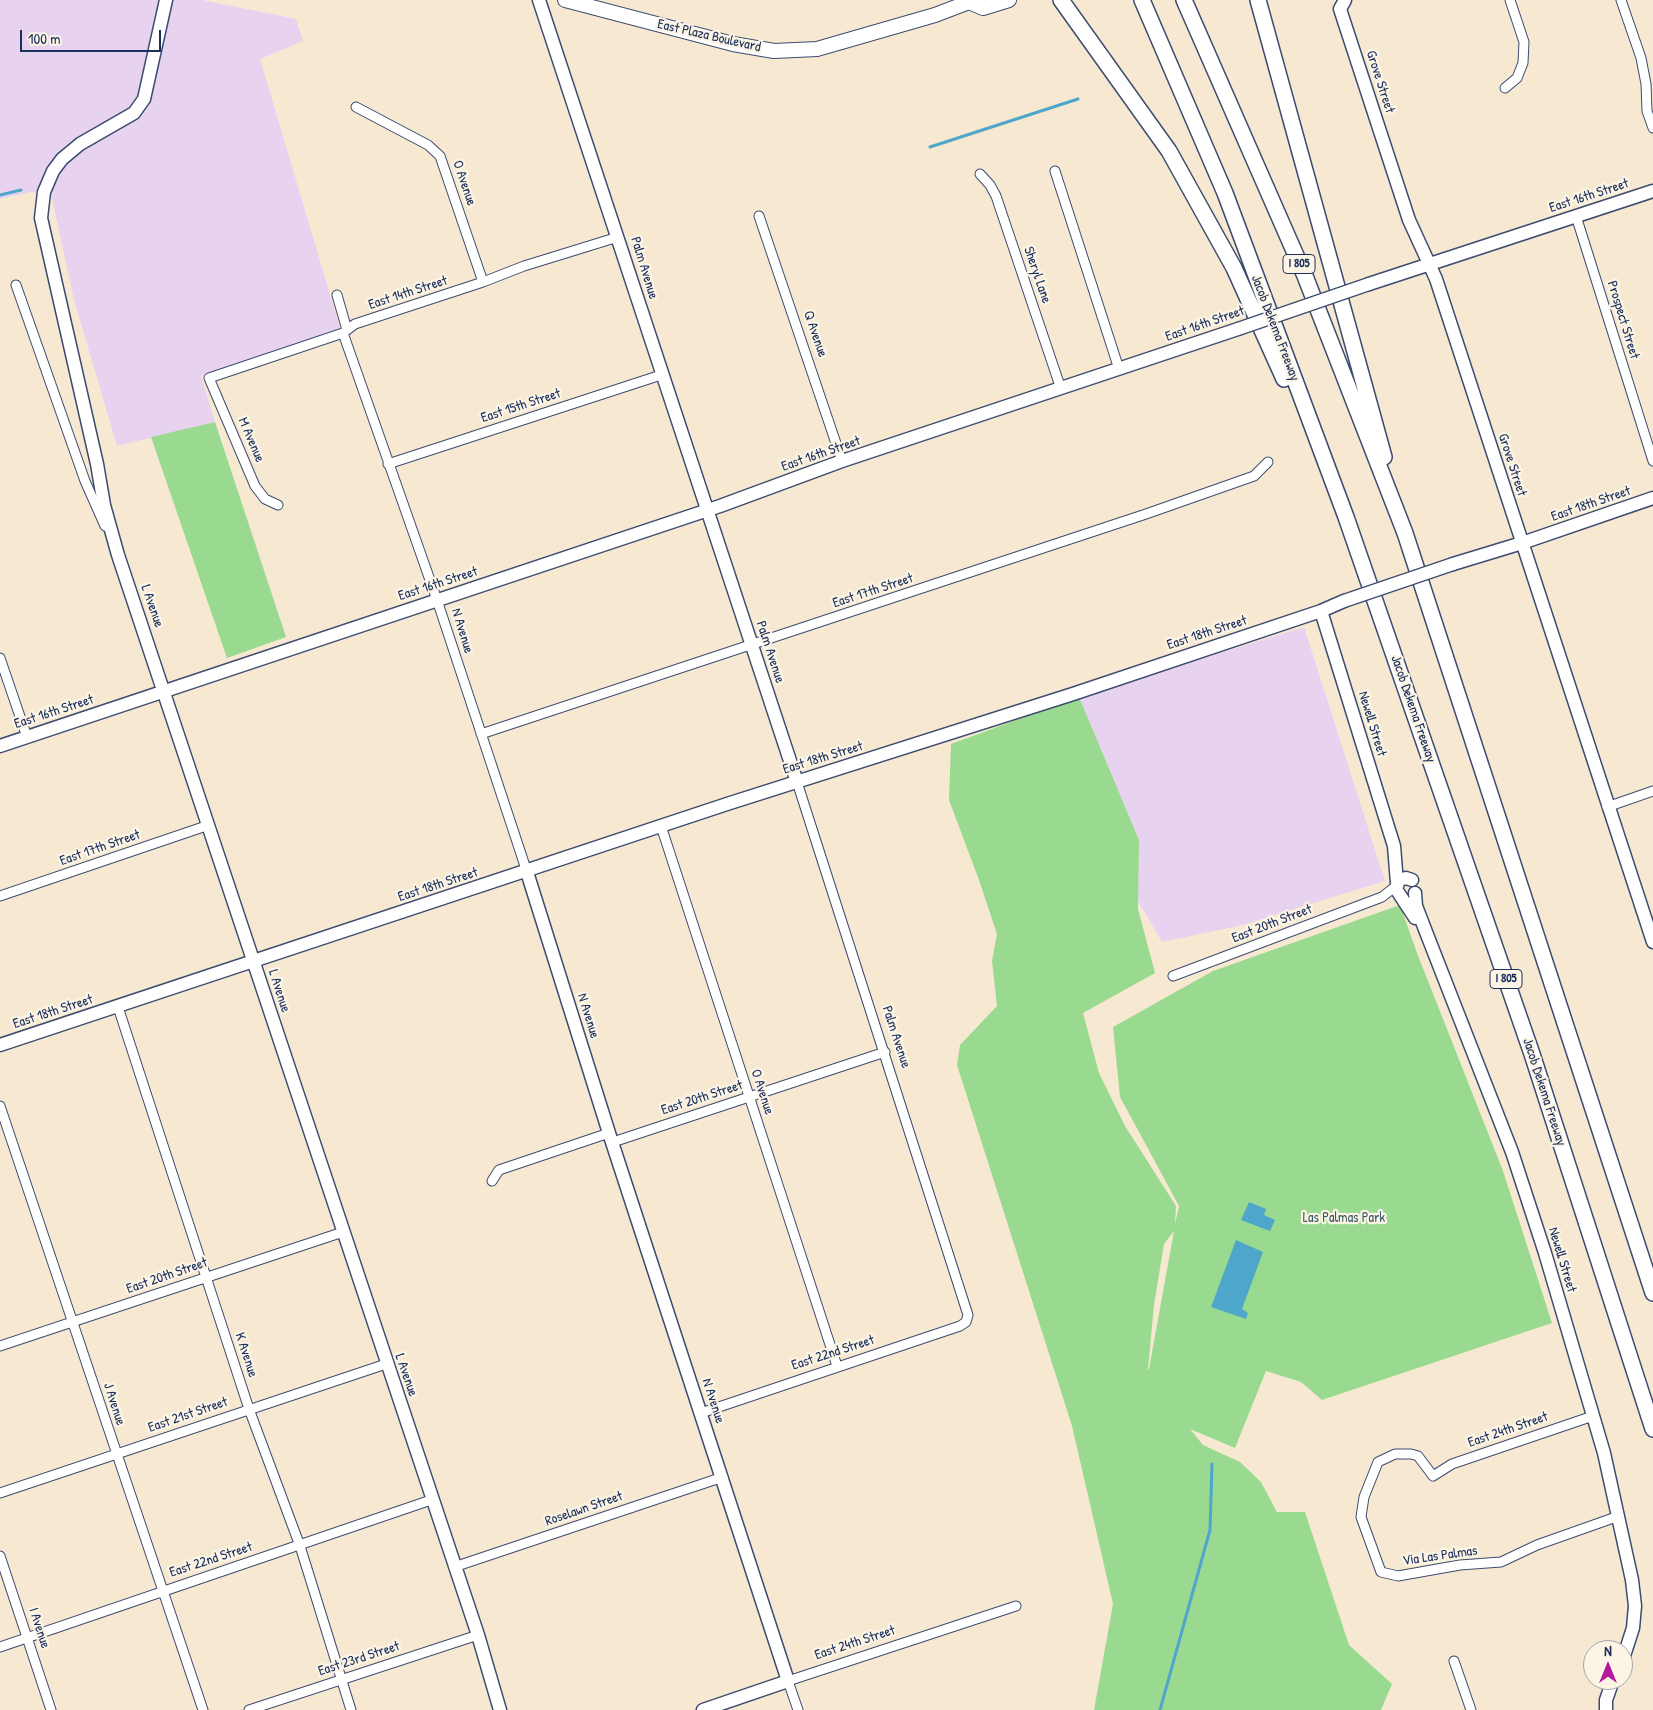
<!DOCTYPE html>
<html>
<head>
<meta charset="utf-8">
<style>
	body { margin:0 }
	#map { position:relative; width:1653px; height:1710px; overflow:hidden; background:#f7e9d1; font-family:"Patrick Hand",sans-serif }
	canvas { display:block }
	.north { position:absolute; left:1583px; top:1640px; width:50px; height:50px; box-sizing:border-box; background:#fcf5e5; border:1px solid #a2a6af; border-radius:50%; rotate:0deg; font-size:14px; font-weight:700; line-height:20px; text-align:center; color:#1b2f5e }
	.north::after { content:''; display:block; margin:auto; width:18px; height:22px; background:#b5179e; clip-path:polygon(50% 0,100% 100%,50% 72%,0 100%) }
	.scale { position:absolute; left:20px; top:30px; width:141px; height:22px; box-sizing:border-box; border:2px solid #1b2f5e; border-top:0; padding-left:6px; font-size:15px; line-height:18px; white-space:nowrap; color:#1b2f5e; -webkit-text-stroke:4px #fcf5e5; paint-order:stroke }
</style>
</head>
<body>
<div id="map">
<canvas width="1653" height="1710"></canvas>
<div class="north">N</div>
<div class="scale">100 m</div>
</div>
<script>
const context = document.querySelector('canvas').getContext('2d');
context.lineJoin = 'round';
function fillPath(path, color) { context.fillStyle = color; context.fill(path, 'evenodd'); }
const poly = rows => new Path2D(rows.map(r => 'M' + r).join(''));
function stroke(path, color, width, dash) { context.strokeStyle = color; context.lineWidth = width; context.lineCap = dash ? 'butt' : 'round'; context.setLineDash(dash || []); context.stroke(path); }
function write(font, color, halo, rows, align = 'center') {
  context.font = font + ' "Patrick Hand",sans-serif'; context.lineWidth = 4.5; context.setLineDash([]); context.textBaseline = 'middle'; context.strokeStyle = halo; context.fillStyle = color; for (const [text, x, y, turn = 0] of rows) {
    context.save(); context.translate(x, y); context.rotate((+turn || 0) * Math.PI / 180); context.textAlign = isNaN(turn) ? turn : align; if (halo) context.strokeText(text, 0, 0); context.fillText(text, 0, 0); context.restore();
  }
}
fillPath(poly([
	[0,0,202,0,296,19,303,41,260,59,340,328,201,376,215,422,117,446,74,300,51,194,31,192,0,199],
	[1304,627,1385,881,1243,925,1162,942,1138,901,1139,840,1079,697]
]), '#e7d2ef');
fillPath(poly([
	[215,422,286,637,227,658,151,437],
	[1079,697,1139,840,1138,909,1155,973,1083,1013,1099,1073,1125,1126,1176,1206,1175,1224,1179,1206,1120,1097,1113,1027,1213,971,1400,905,1417,953,1503,1171,1552,1323,1322,1400,1301,1382,1266,1371,1235,1448,1190,1429,1203,1445,1240,1462,1261,1482,1277,1512,1305,1512,1349,1645,1392,1684,1381,1710,1094,1710,1113,1604,1072,1426,957,1065,960,1045,997,1006,992,961,997,934,979,880,949,800,951,744],
	[1174,1231,1149,1369,1148,1369,1154,1305,1164,1244]
]), '#99da90');
fillPath(poly([
	[1249,1202,1266,1209,1264,1215,1275,1220,1270,1231,1241,1220],
	[1236,1240,1263,1252,1242,1309,1248,1313,1246,1319,1211,1307]
]), '#4fa6cb');
stroke(poly([
	[930,147,1078,99],
	[0,195,21,190],
	[1160,1710,1210,1530,1212,1464]
]), '#4fa6cb', 3);
const street = poly([
	[1621,0,1641,58,1646,84,1647,111,1653,128],
	[1505,88,1517,78,1523,63,1524,42,1510,0],
	[356,107,428,145,440,156,483,282],
	[1055,171,1119,369],
	[980,174,990,185,996,196,1061,389],
	[759,216,842,461],
	[1576,216,1653,461],
	[16,285,85,481,105,526],
	[337,295,347,330],
	[343,333,437,600,527,872],
	[388,464,661,375],
	[278,505,265,499,255,486,209,378,343,333,355,324,483,282,524,266,618,237],
	[0,658,27,737],
	[481,734,1146,514,1254,476,1268,462],
	[1607,807,1653,791],
	[661,826,837,1366],
	[0,896,209,825],
	[1173,976,1382,897,1396,886],
	[118,1007,249,1409,300,1546,351,1710],
	[0,1106,203,1710],
	[613,1142,885,1052],
	[492,1181,499,1170,609,1133],
	[0,1346,343,1232],
	[701,1413,960,1326,966,1322,968,1315,797,782],
	[1593,1416,1452,1464,1433,1476,1418,1456,1411,1454,1395,1454,1378,1462,1364,1497,1361,1517,1381,1572,1398,1576,1460,1565,1501,1562,1537,1545,1619,1516],
	[0,1493,386,1364],
	[0,1556,51,1710],
	[454,1567,723,1477],
	[0,1647,431,1500],
	[1454,1661,1471,1710],
	[249,1710,478,1635],
	[798,1710,788,1681,1016,1606]
]);
const secondary = poly([
	[166,0,144,99,134,113,80,144,62,159,53,171,44,192,41,218,97,464,104,505,118,555,478,1635,500,1710],
	[539,0,797,782],
	[1345,0,1340,9,1409,220,1436,279,1653,942],
	[1369,284,1653,191],
	[1453,564,1522,543,1653,498],
	[1321,611,1394,846,1397,883],
	[0,746,720,506,842,461,1238,329],
	[527,872,609,1133,788,1681,703,1710],
	[1412,880,1406,878,1399,880,1396,889,1415,918],
	[1415,893,1416,906,1426,932,1512,1152,1545,1253,1604,1453,1632,1580,1635,1606,1633,1628,1623,1659],
	[0,1045,727,804,1073,694,1321,611,1344,601],
	[1606,1710,1606,1700,1613,1680]
]);
const primary = poly([
	[565,0,733,44,774,51,817,49,935,15,969,2],
	[969,2,983,8,1009,0]
]);
const highway = poly([
	[1061,0,1169,151,1234,268,1284,379],
	[1142,0,1225,193,1346,517,1532,1054,1653,1429],
	[1184,0,1305,276,1405,533,1653,1293],
	[1258,0,1384,457]
]);
stroke(street, '#3c4b6f', 11);
stroke(secondary, '#3c4b6f', 15);
stroke(primary, '#3c4b6f', 16);
stroke(highway, '#3c4b6f', 18);
stroke(street, '#fff', 9);
stroke(secondary, '#fff', 12);
stroke(primary, '#fff', 14);
stroke(highway, '#fff', 15);
const secondaryBridge = poly([
	[1238,329,1369,284],
	[1344,601,1453,564]
]);
stroke(secondaryBridge, '#3c4b6f', 15, []);
stroke(secondaryBridge, '#fff', 12);
for (const [x, y, w] of [
	[1299,264,32],
	[1506,979,32]
]) { const box = new Path2D(); box.roundRect(x - w / 2, y - 9.5, w, 19, 4); context.fillStyle = '#fcf5e5'; context.fill(box); stroke(box, '#1b2f5e', 1); }
write('bold 12px', '#1b2f5e', null, [
	["I 805",1299,264],
	["I 805",1506,979]
]);
write('14px', '#1b2f5e', '#fcf5e5', [
	["East Plaza Boulevard",709,36,13],
	["Grove Street",1380,82,72],
	["O Avenue",464,183,71],
	["East 16th Street",1589,196,-18],
	["Palm Avenue",644,268,73],
	["Sheryl Lane",1037,275,71],
	["East 14th Street",408,293,-18],
	["Prospect Street",1623,320,73],
	["East 16th Street",1205,324,-19],
	["Jacob Dekema Freeway",1275,328,69],
	["Q Avenue",815,334,71],
	["East 15th Street",521,406,-18],
	["M Avenue",251,440,67],
	["East 16th Street",821,454,-19],
	["Grove Street",1512,465,72],
	["East 18th Street",1591,504,-19],
	["East 16th Street",438,584,-18],
	["East 17th Street",873,591,-18],
	["L Avenue",152,606,71],
	["N Avenue",462,631,73],
	["East 18th Street",1207,633,-18],
	["Palm Avenue",770,652,72],
	["Jacob Dekema Freeway",1413,709,71],
	["East 16th Street",54,712,-18],
	["Newell Street",1372,724,73],
	["East 18th Street",823,758,-17],
	["East 17th Street",100,848,-19],
	["East 18th Street",438,885,-18],
	["East 20th Street",1272,924,-21],
	["L Avenue",279,991,72],
	["East 18th Street",53,1012,-18],
	["N Avenue",588,1016,73],
	["Palm Avenue",896,1037,72],
	["O Avenue",762,1092,72],
	["Jacob Dekema Freeway",1544,1092,72],
	["East 20th Street",702,1098,-18],
	["Newell Street",1562,1260,73],
	["East 20th Street",167,1276,-19],
	["East 22nd Street",833,1353,-18],
	["K Avenue",246,1355,72],
	["L Avenue",406,1375,71],
	["N Avenue",713,1401,72],
	["J Avenue",114,1404,72],
	["East 21st Street",188,1415,-19],
	["East 24th Street",1508,1430,-19],
	["Roselawn Street",584,1509,-19],
	["Via Las Palmas",1440,1556,-8],
	["East 22nd Street",211,1560,-18],
	["I Avenue",39,1628,72],
	["East 24th Street",855,1643,-18],
	["East 23rd Street",359,1659,-18]
]);
write('14px', '#3a5a6a', '#fcf5e5', [
	["Las Palmas Park",1344,1218]
]);
</script>
</body>
</html>
